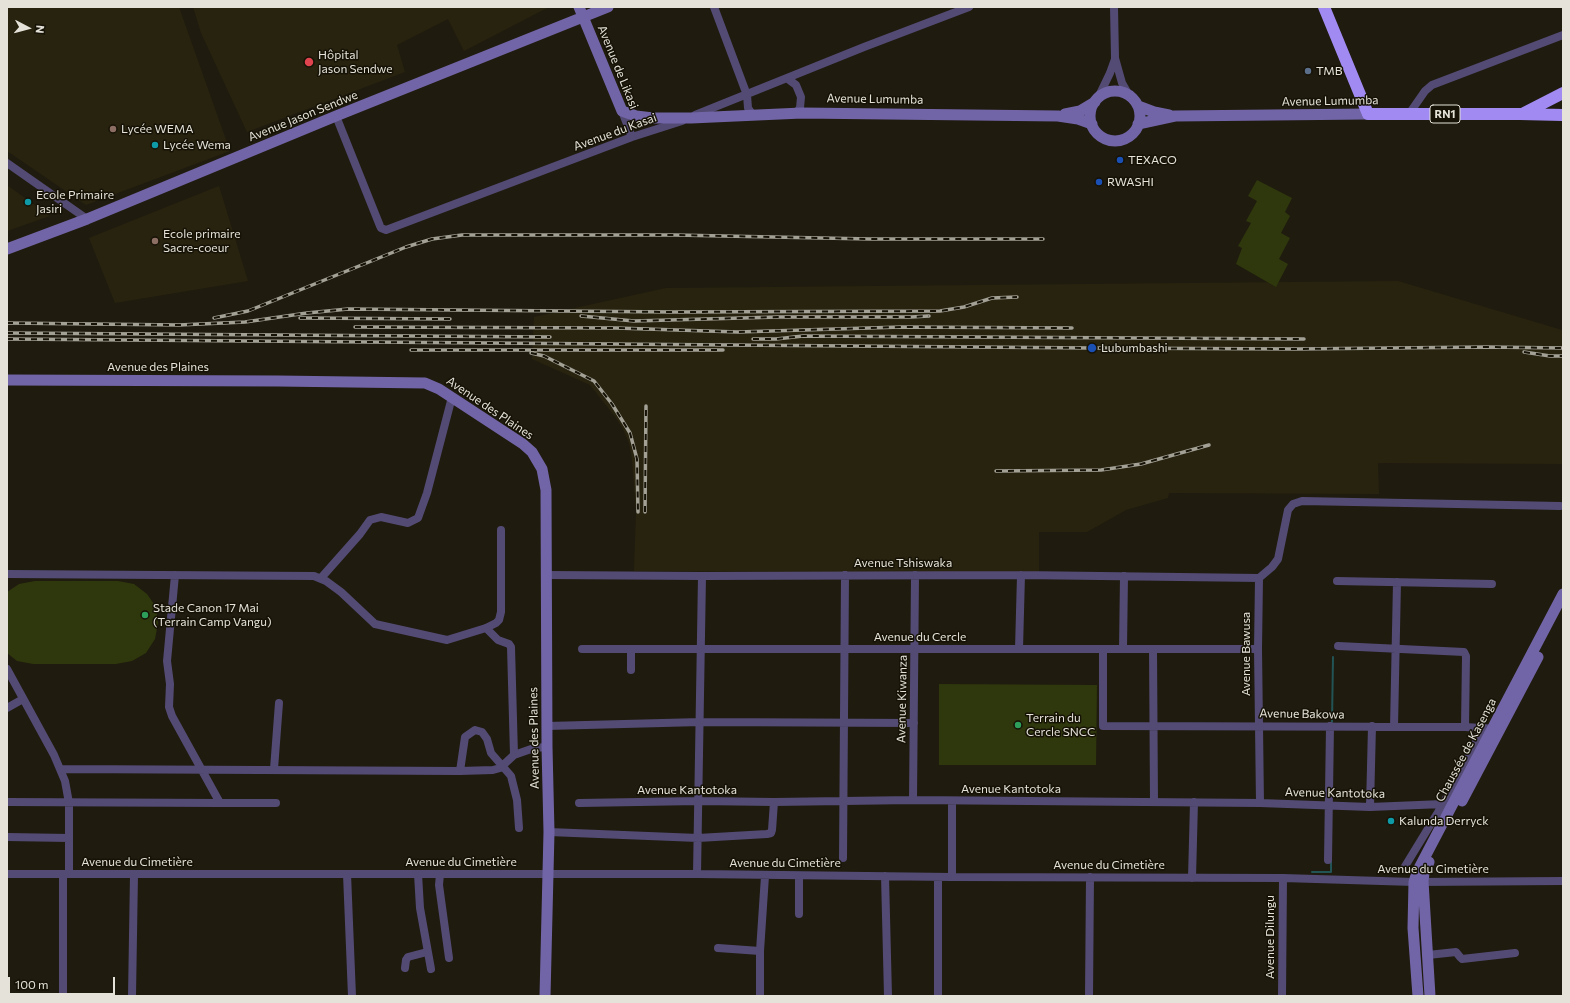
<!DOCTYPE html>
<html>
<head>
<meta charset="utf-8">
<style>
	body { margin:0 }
	#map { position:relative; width:1570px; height:1003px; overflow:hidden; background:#1f1b0f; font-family:Commissioner,sans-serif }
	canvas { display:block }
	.frame { position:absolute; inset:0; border:8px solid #e4e2d9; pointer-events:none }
	.north { position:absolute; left:8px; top:8px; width:40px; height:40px; -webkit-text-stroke:3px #161206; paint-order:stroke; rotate:96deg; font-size:11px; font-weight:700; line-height:16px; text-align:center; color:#e4e2d9 }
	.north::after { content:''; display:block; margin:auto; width:14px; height:18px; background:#e4e2d9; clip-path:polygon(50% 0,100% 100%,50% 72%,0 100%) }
	.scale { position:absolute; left:8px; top:977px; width:107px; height:18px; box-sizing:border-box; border:2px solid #e4e2d9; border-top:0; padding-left:5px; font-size:12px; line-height:14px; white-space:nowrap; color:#e4e2d9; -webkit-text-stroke:3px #161206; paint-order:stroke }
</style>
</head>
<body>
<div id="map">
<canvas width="1570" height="1003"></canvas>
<div class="frame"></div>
<div class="north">N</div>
<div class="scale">100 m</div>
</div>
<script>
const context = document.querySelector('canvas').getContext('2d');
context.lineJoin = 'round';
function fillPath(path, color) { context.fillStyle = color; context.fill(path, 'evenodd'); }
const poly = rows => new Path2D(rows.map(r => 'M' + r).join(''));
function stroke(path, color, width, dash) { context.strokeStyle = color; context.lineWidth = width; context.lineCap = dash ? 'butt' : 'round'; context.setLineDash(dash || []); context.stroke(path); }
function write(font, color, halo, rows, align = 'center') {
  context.font = font + ' Commissioner,sans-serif'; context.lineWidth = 3; context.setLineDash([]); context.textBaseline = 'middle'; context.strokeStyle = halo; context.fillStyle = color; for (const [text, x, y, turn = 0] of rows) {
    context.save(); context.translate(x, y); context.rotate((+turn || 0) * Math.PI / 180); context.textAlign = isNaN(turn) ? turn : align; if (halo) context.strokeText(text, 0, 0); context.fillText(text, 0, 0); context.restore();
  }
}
fillPath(poly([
	[7,7,179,7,230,151,86,205,7,151],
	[193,7,549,7,464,51,448,19,397,45,405,72,247,132,201,33],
	[7,185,50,216,7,231],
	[219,186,248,281,115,303,89,238],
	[1398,281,1562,330,1563,464,1378,463,1379,494,1169,493,1168,498,1126,510,1087,532,1039,532,1039,573,634,571,636,512,632,459,629,443,623,429,616,418,590,385,532,359,534,317,666,288]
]), '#28230f');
fillPath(poly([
	[1257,180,1292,198,1285,212,1290,216,1281,233,1290,238,1279,259,1288,264,1276,287,1236,264,1242,248,1238,246,1251,223,1246,221,1257,201,1248,196],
	[35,581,118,581,134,584,147,594,156,607,158,623,155,639,146,653,132,661,116,664,33,664,17,661,7,653,7,592,19,584],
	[939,684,1097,685,1096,765,939,765]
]), '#2f380c');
stroke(poly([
	[1332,722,1333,657],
	[1312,872,1331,872,1331,860]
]), '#225455', 2);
stroke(poly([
	[714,7,747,95,748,108,752,114],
	[1114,7,1115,58,1122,83,1129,95],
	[788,79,796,85,801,97,800,108,796,113],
	[1098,98,1110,73,1115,59],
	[622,111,632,137],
	[1409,114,1425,91,1432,85,1563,35],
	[695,115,864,47,969,7],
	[336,116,380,226,381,228,386,230,632,137,682,121],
	[7,163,87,219],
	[7,574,314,576,326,581,341,592,375,624,447,640,486,628,496,623,499,620,501,612,501,530],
	[175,575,167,661,170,684,169,707,172,716,220,803,276,803],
	[547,575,702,576,1021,575,1259,578],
	[321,578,360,534,370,520,381,517,408,523,418,518,427,493,452,397],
	[1259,578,1272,567,1278,559,1288,510,1293,504,1302,501,1560,506],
	[1259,578,1258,649,1260,803],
	[1337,581,1492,584],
	[486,628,498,640,509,644,511,647,514,755],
	[1338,646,1464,652,1466,656,1465,727],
	[582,649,1258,649],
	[1019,649,1021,575],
	[1103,649,1103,726,1465,727,1497,729],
	[1123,649,1124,576],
	[1153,649,1154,802],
	[7,669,54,755,65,781,69,803,69,874],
	[631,670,631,649],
	[7,708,23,699],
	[547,726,701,722,914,723],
	[1394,727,1397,582],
	[61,769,460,771,493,770,500,768,514,755,534,748,547,747],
	[274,769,279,703],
	[460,771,465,737,475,730,482,732,487,739,491,753,511,776,517,800,519,828],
	[913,800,915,575],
	[7,802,220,803],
	[579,803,699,801,774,802,913,800,1260,803,1370,807,1443,804],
	[1370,807,1372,726],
	[549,832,698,838,767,834,771,833,772,830,774,802],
	[7,837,69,838],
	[843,858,845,575],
	[1328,860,1330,726],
	[1404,868,1443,804,1483,728],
	[7,874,697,874,952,877,1283,878,1414,882,1563,881],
	[63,874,63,996],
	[347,874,352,996],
	[418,874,420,908,431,969],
	[440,874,439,885,449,958],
	[697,874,702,576],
	[799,876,799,914],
	[885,876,888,996],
	[938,877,938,996],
	[952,877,952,801],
	[1192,878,1194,802],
	[718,948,760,951],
	[1428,955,1456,952,1460,957,1462,959,1515,953],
	[405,968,406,960,408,957,427,952],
	[132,996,134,874],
	[760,996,760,951,765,876],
	[1089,996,1090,877],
	[1282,996,1283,878]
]), '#534b74', 8);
stroke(poly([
	[579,7,622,111,636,116,653,118,691,118,802,113,1058,116,1078,119,1092,124],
	'1090 116a25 25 0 1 1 50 0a25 25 0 1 1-50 0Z',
	[1138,106,1154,112,1169,115],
	[1065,114,1080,111,1095,102],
	[1138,124,1175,116,1368,114],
	[7,249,87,219,336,116,608,7],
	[7,380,278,381,425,383,439,389,523,444,532,452,542,469,546,490,547,747,549,832,545,996],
	[1462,801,1538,657],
	[1429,862,1424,873,1423,881,1430,996],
	[1418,996,1413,928,1414,882,1417,872,1563,594]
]), '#7265a7', 11);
stroke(poly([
	[1324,7,1368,114,1520,114,1563,115],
	[1524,113,1563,93]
]), '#a18bf3', 12);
const rail = poly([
	[581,316,634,321,778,317,911,317,929,316],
	[214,318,248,311,406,247,432,239,462,235,675,235,870,239,1043,239],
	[300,318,450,319],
	[7,323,179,325,245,322,307,313,348,309,672,312,940,311,964,307,992,298,1017,297],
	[355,327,616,328,738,332,901,327,1072,328],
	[7,333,550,337],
	[7,339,1092,348,1296,349,1487,347,1563,348],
	[753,339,776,339,803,336,1304,339],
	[411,350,723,350],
	[1524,352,1550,356,1563,356],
	[531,353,544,356,594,381,612,404,630,433,637,459,638,512],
	[996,471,1101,470,1141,464,1209,445],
	[645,512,646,406]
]);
stroke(rail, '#a3a096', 3.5);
stroke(rail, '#161206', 2, [6]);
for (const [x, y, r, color] of [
	[309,62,5,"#e0444e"],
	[1308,71,4,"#5c6f8a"],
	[113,129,4,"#8d6e63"],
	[155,145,4,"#0f9aa8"],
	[1120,160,4,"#1a4fb4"],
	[1099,182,4,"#1a4fb4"],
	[28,202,4,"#0f9aa8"],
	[155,241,4,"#8d6e63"],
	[1092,348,5,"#1a4fb4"],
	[145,615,4,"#2e9e5b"],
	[1018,725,4,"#2e9e5b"],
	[1391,821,4,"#0f9aa8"]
]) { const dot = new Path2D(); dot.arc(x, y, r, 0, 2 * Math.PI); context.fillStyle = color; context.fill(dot); stroke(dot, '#161206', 1.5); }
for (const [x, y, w] of [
	[1445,114,30]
]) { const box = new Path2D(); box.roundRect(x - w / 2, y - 9, w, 18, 3); context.fillStyle = '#161206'; context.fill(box); stroke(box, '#e4e2d9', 1); }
write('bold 11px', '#e4e2d9', null, [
	["RN1",1445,114]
]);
write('12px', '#e4e2d9', '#161206', [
	["Hôpital",318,55],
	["Jason Sendwe",318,69],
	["TMB",1316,71],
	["Lycée WEMA",121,129],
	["Lycée Wema",163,145],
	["TEXACO",1128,160],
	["RWASHI",1107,182],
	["Ecole Primaire",36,195],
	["Jasiri",36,209],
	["Ecole primaire",163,234],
	["Sacre-coeur",163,248],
	["Lubumbashi",1101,348],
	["Stade Canon 17 Mai",153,608],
	["(Terrain Camp Vangu)",153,622],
	["Terrain du",1026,718],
	["Cercle SNCC",1026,732],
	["Kalunda Derryck",1399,821]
], 'left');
write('12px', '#e4e2d9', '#161206', [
	["Avenue de Likasi",618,67,68],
	["Avenue Lumumba",875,99,1],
	["Avenue Lumumba",1330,101,-1],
	["Avenue Jason Sendwe",303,116,-22],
	["Avenue du Kasai",615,132,-20],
	["Avenue des Plaines",158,367],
	["Avenue des Plaines",490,408,34],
	["Avenue Tshiswaka",903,563],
	["Avenue du Cercle",920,637],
	["Avenue Bawusa",1246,654,-90],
	["Avenue Kiwanza",902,699,-89],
	["Avenue Bakowa",1302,714,1],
	["Avenue des Plaines",534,738,-91],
	["Chaussée de Kasenga",1466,750,-62],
	["Avenue Kantotoka",1011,789],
	["Avenue Kantotoka",687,790],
	["Avenue Kantotoka",1335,793,1],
	["Avenue du Cimetière",137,862],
	["Avenue du Cimetière",461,862],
	["Avenue du Cimetière",785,863],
	["Avenue du Cimetière",1109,865],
	["Avenue du Cimetière",1433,869],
	["Avenue Dilungu",1270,937,-90]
]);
</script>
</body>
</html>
